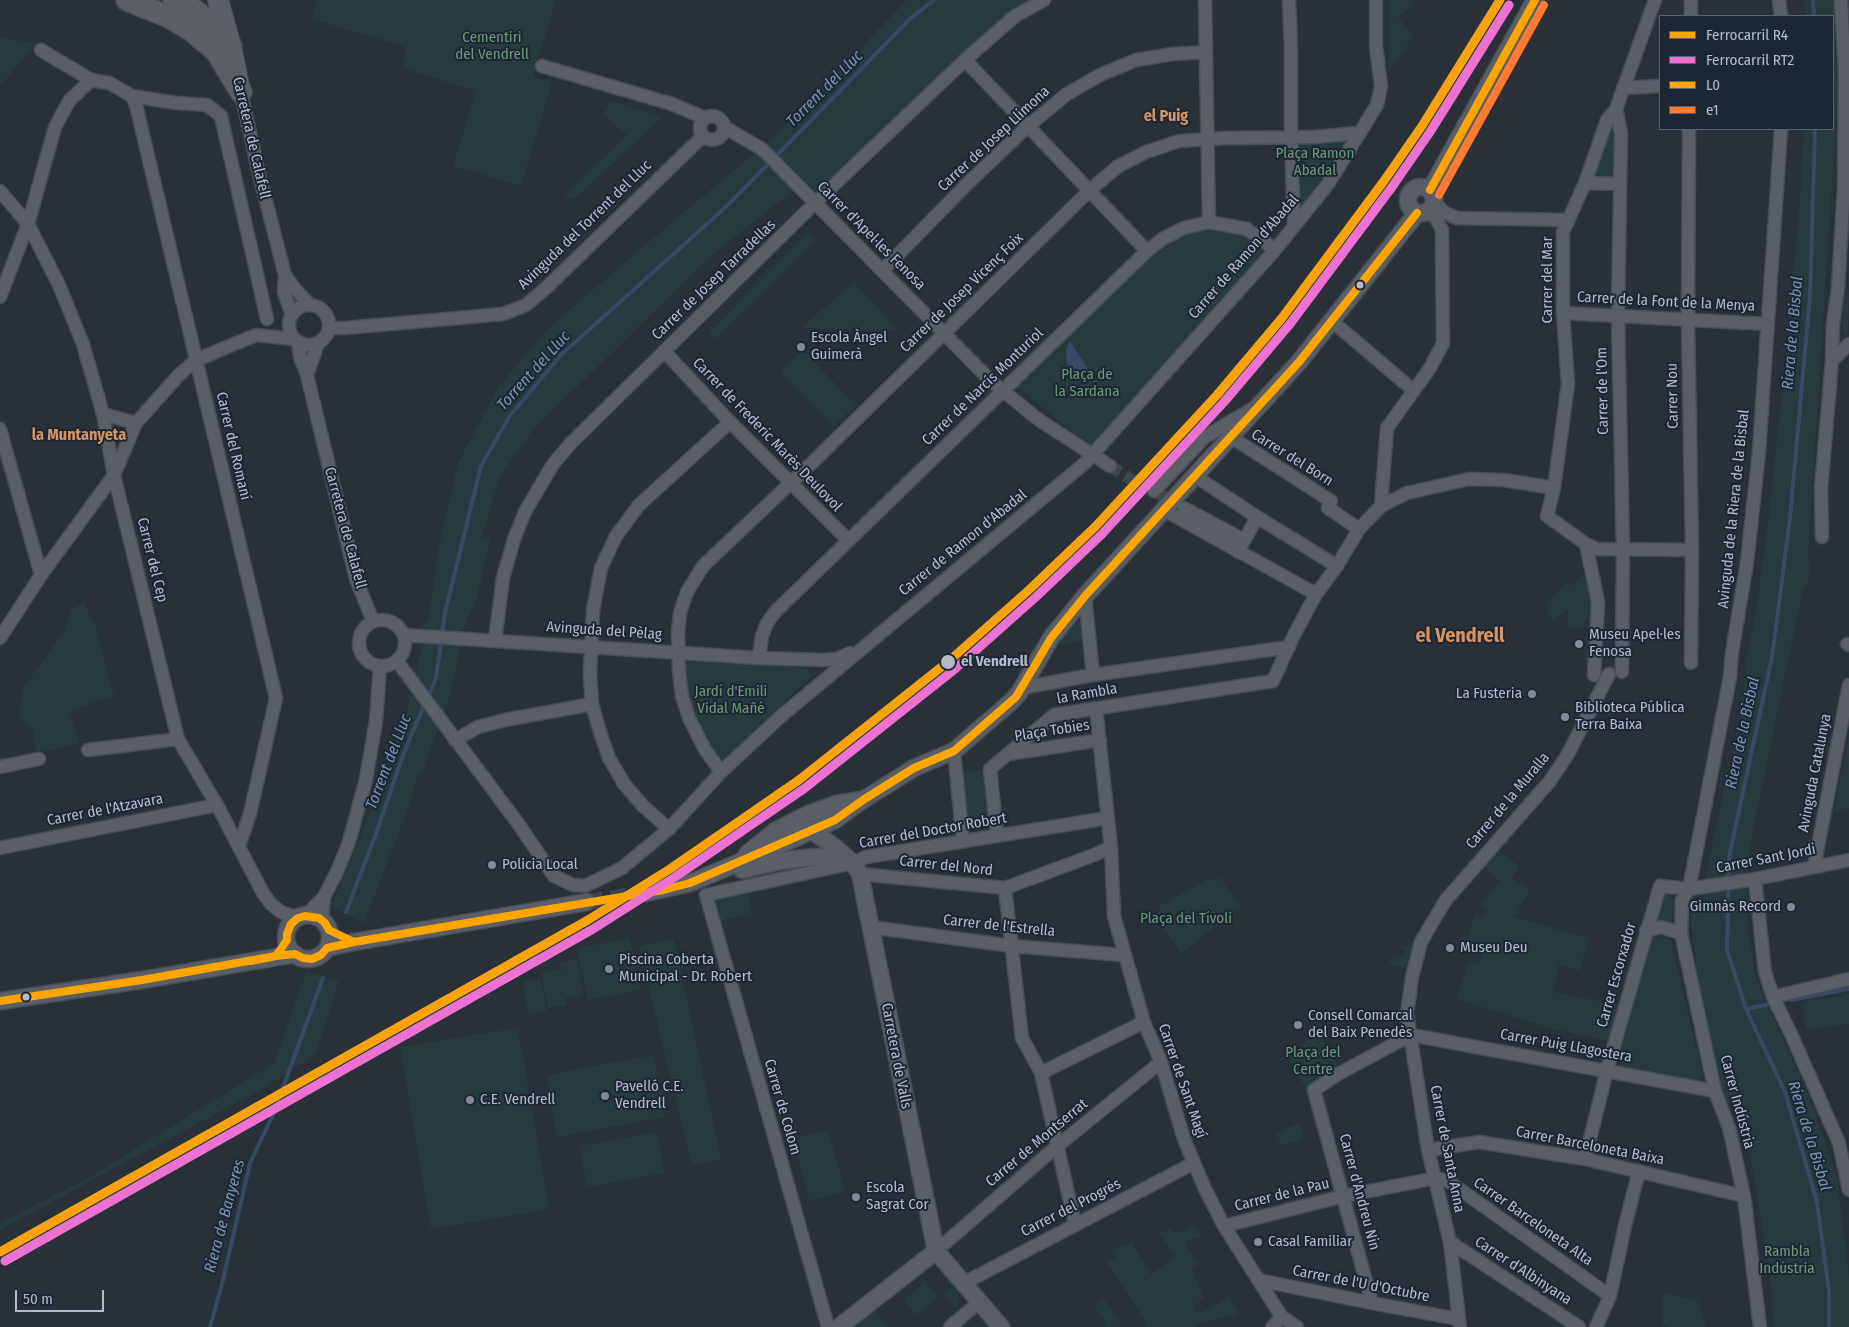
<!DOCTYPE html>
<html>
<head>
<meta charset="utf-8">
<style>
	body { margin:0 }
	#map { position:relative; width:1849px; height:1327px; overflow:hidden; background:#2a3038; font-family:"Fira Sans Condensed",sans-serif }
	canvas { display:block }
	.legend { position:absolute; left:1659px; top:15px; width:175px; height:115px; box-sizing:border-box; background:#1d2633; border:1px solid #59626f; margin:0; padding:6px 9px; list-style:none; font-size:15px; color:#b4bcc9 }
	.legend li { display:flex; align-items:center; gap:10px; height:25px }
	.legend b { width:25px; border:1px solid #59626f }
	.scale { position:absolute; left:15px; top:1290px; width:89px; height:22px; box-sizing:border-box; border:2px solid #b4bcc9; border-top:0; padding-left:6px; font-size:15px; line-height:18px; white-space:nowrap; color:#b4bcc9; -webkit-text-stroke:4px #1d2633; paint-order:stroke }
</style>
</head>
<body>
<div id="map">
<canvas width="1849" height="1327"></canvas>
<ul class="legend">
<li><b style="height:6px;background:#f6a30d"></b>Ferrocarril R4</li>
<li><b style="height:6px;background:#ec72d1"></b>Ferrocarril RT2</li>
<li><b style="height:6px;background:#ffa500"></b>L0</li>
<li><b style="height:6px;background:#ff7a33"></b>e1</li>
</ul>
<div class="scale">50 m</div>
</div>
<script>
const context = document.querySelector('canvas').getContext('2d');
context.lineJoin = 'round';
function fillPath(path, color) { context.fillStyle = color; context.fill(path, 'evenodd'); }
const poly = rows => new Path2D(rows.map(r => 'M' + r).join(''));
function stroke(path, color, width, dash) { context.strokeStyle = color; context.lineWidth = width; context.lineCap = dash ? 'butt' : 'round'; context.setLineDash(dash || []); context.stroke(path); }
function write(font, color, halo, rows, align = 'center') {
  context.font = font + ' "Fira Sans Condensed",sans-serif'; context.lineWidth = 4; context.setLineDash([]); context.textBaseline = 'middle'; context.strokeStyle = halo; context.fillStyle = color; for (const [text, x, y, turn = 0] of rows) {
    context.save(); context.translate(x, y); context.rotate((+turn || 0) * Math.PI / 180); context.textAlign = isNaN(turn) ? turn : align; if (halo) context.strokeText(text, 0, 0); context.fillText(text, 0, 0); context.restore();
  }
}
fillPath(poly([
	[317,0,556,0,533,76,552,82,521,186,453,166,476,91,402,68,406,47,312,19],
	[907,0,1033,0,816,202,798,187,713,254,533,430,500,477,482,536,490,539,477,598,464,627,450,696,422,772,417,777,413,788,413,796,364,923,331,907,364,828,408,708,421,651,421,624,428,622,439,547,458,463,499,386,553,324,686,210,771,140],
	[1390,0,1410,0,1413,4,1398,17,1413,37,1389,72],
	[1804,0,1834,0,1838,89,1808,553,1810,577,1802,593,1750,845,1747,888,1748,931,1756,979,1808,1094,1836,1173,1849,1277,1849,1327,1774,1327,1770,1275,1748,1140,1739,1100,1726,1106,1698,984,1690,911,1693,902,1704,895,1707,869,1739,720,1747,655,1756,612,1768,522,1784,376,1800,201,1804,129,1833,129,1833,16,1805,16],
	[0,37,36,44,0,86],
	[611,101,662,118,574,199,564,196,627,135,603,115],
	[1612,130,1616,130,1618,184,1590,183,1608,131],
	[1351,139,1329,177,1298,213,1295,143,1330,143],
	[1213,226,1246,233,1267,255,1159,369,1094,451,1016,385,1178,233],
	[807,232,816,241,715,339,709,333],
	[854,282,899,331,801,328],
	[1842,294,1849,295,1848,335,1843,335],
	[803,350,856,405,834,426,781,372],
	[1584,575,1587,576,1594,603,1594,620,1585,620,1584,627,1567,629,1568,610,1565,610,1553,621,1546,613,1551,608,1547,604,1567,582,1571,586],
	[84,603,95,625,114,696,70,711,79,743,36,753,32,728,19,719,23,688,64,632,71,609],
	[1080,619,1084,640,1058,646,1064,636],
	[683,659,806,668,812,676,721,763,708,747,688,693],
	[1849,735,1849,808,1834,812],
	[984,770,991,824,967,826,961,772],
	[1497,849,1519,866,1512,879,1530,889,1515,917,1589,938,1579,971,1559,964,1553,992,1618,1005,1609,1041,1545,1027,1457,999,1469,961,1479,964,1483,953,1458,944,1461,938,1467,939,1475,915,1485,916,1487,911,1480,905,1500,881,1482,865],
	[1219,877,1242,907,1181,953,1155,918,1161,905,1210,878,1214,882],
	[748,891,751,914,719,921,714,906,721,896],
	[1665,894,1671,896,1676,903,1672,922,1665,924,1657,921,1655,915,1659,900],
	[1660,936,1670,940,1703,1075,1695,1082,1624,1069,1618,1060,1651,939],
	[630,938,641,990,588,1000,577,948],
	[674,938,721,1159,692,1166,639,947],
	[1397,946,1413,946,1405,968,1387,963,1397,956,1401,958,1405,951],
	[577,959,583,995,565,998,567,1005,548,1008,541,972,559,969,563,983,559,963],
	[306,972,339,981,316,1054,266,1087,0,1230,0,1223,93,1175,274,1063],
	[540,978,547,1011,529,1014,522,982],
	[1849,994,1849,1024,1806,1030,1802,1002],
	[518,1028,549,1209,431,1229,400,1047],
	[1319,1028,1318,1033,1338,1065,1342,1067,1306,1089,1289,1058],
	[654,1055,665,1117,557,1137,546,1075],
	[1299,1123,1304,1139,1282,1146,1276,1133],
	[828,1130,845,1191,810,1202,793,1138],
	[657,1132,664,1173,587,1187,580,1146],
	[1193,1226,1203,1236,1184,1242,1198,1265,1191,1267,1204,1298,1193,1307,1199,1314,1229,1297,1239,1314,1201,1323,1196,1327,1141,1327,1147,1324,1107,1262,1116,1257,1111,1250,1132,1243,1151,1275,1176,1256,1159,1233,1171,1229,1175,1234],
	[925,1281,939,1297,917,1315,904,1300],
	[952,1286,960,1297,956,1309,943,1293],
	[1663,1293,1697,1300,1706,1327,1669,1327,1662,1325],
	[866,1299,888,1327,837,1327],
	[1104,1299,1122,1327,1103,1327,1107,1324,1093,1304]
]), '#273a3e');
fillPath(poly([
	[1070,341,1096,382,1080,379,1070,370,1067,364,1066,350]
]), '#384963');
stroke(poly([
	[1813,0,1814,16],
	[1815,129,1810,296,1790,518,1772,657,1729,857,1727,950,1746,1009,1785,1092,1817,1202,1829,1292,1829,1327],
	[428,697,436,678,445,613,481,466,509,417,561,355,728,205,911,18,934,0],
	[346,912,376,834,403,755,425,703],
	[1791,1000,1849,989],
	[1746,1009,1770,1004],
	[210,1327,222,1284,250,1163,273,1115,323,978]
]), '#384963', 4);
stroke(poly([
	[1110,466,1134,481,1180,505]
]), '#3f454e', 12, [12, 6]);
stroke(poly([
	[587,902,646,893]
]), '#3f454e', 16, [16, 8]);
const minor = poly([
	[1205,0,1209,222],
	[1289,0,1291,48,1291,137,1294,226],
	[1655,0,1616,109,1607,120,1585,183,1563,232,1563,313,1568,384,1554,488,1547,516,1586,544,1597,549,1692,550],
	[1779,0,1781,16],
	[1691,16,1691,0],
	[41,50,91,80,109,83,132,96,136,105,276,698,250,814,239,846],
	[965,60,1147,251],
	[542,66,672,104,705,118],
	[1623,88,1660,86],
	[241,92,258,170,285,275,284,292,292,315],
	[132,96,176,103,207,105,221,116,267,319],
	[1616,109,1621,133,1618,316,1623,550,1622,672],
	'700 128a12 12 0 1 1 24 0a12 12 0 1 1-24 0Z',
	[724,127,762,149,992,382,1039,420,1110,466],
	[1689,129,1688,321,1692,550,1691,663],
	[1585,183,1620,184],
	[0,191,28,224,59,285,83,344,103,414,114,475,178,739,217,805,263,893,271,904,281,912,298,918],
	[1435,201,1443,212,1457,218,1568,220],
	[883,270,966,185,1028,126,1067,94,1100,75,1136,60,1173,54,1206,52],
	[285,275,294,288,310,305],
	[0,297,28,224,55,127,69,101,91,80],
	'289 325a20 20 0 1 1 40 0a20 20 0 1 1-40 0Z',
	[1563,313,1768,324],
	[1332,321,1413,390],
	[329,328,345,328,503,314,526,305,545,289,703,136],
	[298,342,300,357,307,375,356,579,373,621],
	[664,351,730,422,848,540],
	[1832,361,1849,344],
	[307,375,318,343],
	[103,414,136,423],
	[0,429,41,575],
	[1231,437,1331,501,1328,508,1359,529],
	[1195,476,1257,517,1238,552],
	[1154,491,1205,437,1252,409],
	[1381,506,1407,493,1469,479,1504,480,1554,488],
	[1184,508,1244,540],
	[1164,510,1316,594],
	[1257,517,1337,566],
	[1822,537,1821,489,1832,361,1833,324,1838,288,1844,188,1845,72,1841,0],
	[1586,544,1598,602,1594,675],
	[1085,596,1093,675],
	'359 643a23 23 0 1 1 46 0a23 23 0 1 1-46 0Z',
	[404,635,759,658,824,660,837,659,850,653],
	[0,638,41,575,114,475,136,423,179,375,196,360,256,335,295,339],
	[495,640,503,578,514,539,525,512,537,491,554,463,571,443,816,202,965,60,1015,16,1044,0],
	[1847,644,1849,645],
	[759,658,762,636,767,623,776,611,1147,251,1164,238,1184,228,1209,222,1247,229,1275,250],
	[397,661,517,822,554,876,573,885,585,886,622,868,669,829,721,772,780,717,1085,463,1275,250,1328,184,1377,105,1381,86,1376,46,1376,0],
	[1021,688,1093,675,1289,647],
	[1096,709,1111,847,1114,916,1144,1022,1161,1062,1184,1139,1205,1189,1224,1226,1282,1317,1297,1327],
	[455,740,478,727,505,720,592,704],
	[88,750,178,739],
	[954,751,963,840],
	[1008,754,1100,740],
	[0,767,39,759],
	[721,772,704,748,689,718,682,696,679,671,678,633,680,613,687,592,703,566,817,458,1089,191,1117,167,1146,152,1179,141,1224,138,1314,137,1359,133],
	[669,829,643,806,624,784,609,758,599,729,592,704,590,674,593,610,601,568,616,536,639,505,730,422],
	[997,835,990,769,1054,715,1273,681,1293,637,1316,594,1337,566,1359,529,1381,506,1387,428,1430,368,1443,343,1442,230,1436,218,1428,212],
	[0,848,217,805],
	[1814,867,1849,685],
	[860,874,1005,888,1094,855,1111,847],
	[1755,879,1765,972,1773,997,1792,1036,1839,1143,1849,1190],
	[1005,888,1022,1038,1041,1073,1075,1224],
	[305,916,324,897,337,872,349,842,366,779,376,721,380,666],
	[322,921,324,897],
	[870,927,1012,946,1124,955],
	[1646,931,1661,927,1681,933],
	[1773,997,1849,979],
	[1411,1035,1715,1091],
	[1041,1073,1144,1022],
	[1428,1150,1479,1142,1585,1159,1744,1196],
	[1585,1159,1607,1070,1660,886,1689,889,1755,879,1849,860],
	[1224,1226,1344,1196,1436,1178,1448,1181,1610,1296],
	[1450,1242,1579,1327],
	[936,1251,1056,1147,1161,1062],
	[1258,1280,1372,1303,1458,1319],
	[964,1283,1194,1163],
	[1372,1303,1314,1090,1338,1074,1411,1035],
	[828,1327,706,895,853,863,866,857,1108,818],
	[950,1327,979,1302],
	[1272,1327,1282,1317],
	[1460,1327,1450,1242,1428,1150,1407,1014,1412,977,1421,942,1445,901,1550,781,1568,754,1609,674],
	[1596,1327,1610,1296,1625,1226,1639,1171],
	[1760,1327,1744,1196,1729,1128,1715,1091,1681,933,1682,900,1689,889,1730,677,1732,653,1747,562,1759,452,1781,129]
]);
const tertiary = poly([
	'1408 200a13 13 0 1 1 26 0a13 13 0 1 1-26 0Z',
	[1430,190,1535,0],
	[804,830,812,831,836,848,853,863,860,874,936,1251],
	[747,854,775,831,808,814,836,804,861,800],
	[742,870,781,861,804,858,817,857,853,863],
	[646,893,690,883,771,849,835,820,863,800,914,768,954,751,1012,701,1019,693,1051,638,1085,596,1299,362,1417,213],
	'286 937a22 22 0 1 1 44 0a22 22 0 1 1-44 0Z',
	[327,948,354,942,587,902],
	[0,1001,142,980,295,954],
	[936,1251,1001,1327],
	[839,1327,936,1251]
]);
const primary = poly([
	[218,0,231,46,239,85]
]);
const trunk = poly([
	[127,0,169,17,191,30,216,51,241,92],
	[174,0,194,10,214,25,231,46]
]);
stroke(minor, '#484c53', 15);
stroke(tertiary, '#484c53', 19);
stroke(primary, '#484c55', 22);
stroke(trunk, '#474c53', 24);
stroke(minor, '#5a5e66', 12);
stroke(tertiary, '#5a5e66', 16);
stroke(primary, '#5c6168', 20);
stroke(trunk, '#5b5f64', 21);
stroke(poly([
	[1430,190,1535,0],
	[251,961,276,956,287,940,287,934,291,924,298,918,305,916,319,918,325,923,329,930,354,942],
	[0,1001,142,980,276,956,295,954,303,958,312,959,321,955,327,948,354,942,663,890,690,883,835,820,863,800,914,768,954,751,1016,697,1051,638,1085,596,1299,362,1417,213]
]), '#ffa500', 8);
stroke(poly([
	[1439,195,1544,5]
]), '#ff7a33', 8);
stroke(poly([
	[0,1252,588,920,670,869,799,780,949,661,1030,589,1095,527,1217,395,1282,318,1384,181,1422,126,1500,0]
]), '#f6a30d', 9);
stroke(poly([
	[5,1261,593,929,675,877,805,788,955,669,1037,596,1102,534,1224,402,1290,324,1392,187,1430,132,1509,5]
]), '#ec72d1', 9);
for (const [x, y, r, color] of [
	[1360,285,4.5,"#b4bcc9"],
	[801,347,5,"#848b96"],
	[1579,644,5,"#848b96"],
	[948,662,8,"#b4bcc9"],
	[1532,694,5,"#848b96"],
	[1565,717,5,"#848b96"],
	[492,865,5,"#848b96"],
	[1791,907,5,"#848b96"],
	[1450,948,5,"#848b96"],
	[609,969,5,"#848b96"],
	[26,997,4.5,"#b4bcc9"],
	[1298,1025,5,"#848b96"],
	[605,1096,5,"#848b96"],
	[470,1100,5,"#848b96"],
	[856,1197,5,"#848b96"],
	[1258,1242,5,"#848b96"]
]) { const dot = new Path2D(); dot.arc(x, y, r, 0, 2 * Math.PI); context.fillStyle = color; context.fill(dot); stroke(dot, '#1d2633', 2); }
write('15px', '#6b9a76', '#1d2633', [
	["Cementiri",492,38],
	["del Vendrell",492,55],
	["Plaça Ramon",1315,154],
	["Abadal",1315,171],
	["Plaça de",1087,375],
	["la Sardana",1087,392],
	["Jardí d'Emili",731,692],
	["Vidal Mañé",731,709],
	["Plaça del Tívoli",1186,919],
	["Plaça del",1313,1053],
	["Centre",1313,1070],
	["Rambla",1787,1252],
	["Indústria",1787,1269]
]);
write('15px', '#b4bcc9', '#1d2633', [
	["Carretera de Calafell",251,138,77],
	["Carrer de Josep Llimona",994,139,-43],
	["Avinguda del Torrent del Lluc",585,225,-44],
	["Carrer d'Apel·les Fenosa",871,236,45],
	["Carrer de Ramon d'Abadal",1244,257,-49],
	["Carrer de Josep Tarradellas",714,280,-44],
	["Carrer del Mar",1548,280,-90],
	["Carrer de Josep Vicenç Foix",962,293,-44],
	["Carrer de la Font de la Menya",1666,302,3],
	["Carrer de Narcís Monturiol",983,387,-44],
	["Carrer de l'Om",1603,391,-91],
	["Carrer Nou",1673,396,-91],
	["Carrer de Frederic Marès Deulovol",767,435,46],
	["Carrer del Romaní",233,446,77],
	["Carrer del Born",1292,458,32],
	["Avinguda de la Riera de la Bisbal",1734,509,-84],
	["Carretera de Calafell",345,528,75],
	["Carrer de Ramon d'Abadal",963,543,-39],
	["Carrer del Cep",152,560,76],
	["Avinguda del Pèlag",604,631,4],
	["la Rambla",1087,694,-10],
	["Plaça Tobies",1052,731,-9],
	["Avinguda Catalunya",1815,773,-79],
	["Carrer de la Muralla",1508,801,-50],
	["Carrer de l'Atzavara",105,810,-11],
	["Carrer del Doctor Robert",933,831,-10],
	["Carrer Sant Jordi",1766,859,-11],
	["Carrer del Nord",946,866,6],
	["Carrer de l'Estrella",999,926,6],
	["Carrer Escorxador",1617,975,-74],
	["Carrer Puig Llagostera",1566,1046,10],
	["Carretera de Valls",896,1056,79],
	["Carrer de Sant Magí",1182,1081,71],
	["Carrer Indústria",1737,1102,75],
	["Carrer de Colom",782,1107,74],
	["Carrer de Montserrat",1037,1143,-40],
	["Carrer Barceloneta Baixa",1590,1146,11],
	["Carrer de Santa Anna",1447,1149,79],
	["Carrer d'Andreu Nin",1359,1192,75],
	["Carrer de la Pau",1282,1195,-14],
	["Carrer del Progrés",1071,1208,-27],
	["Carrer Barceloneta Alta",1533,1222,35],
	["Carrer d'Albinyana",1523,1271,33],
	["Carrer de l'U d'Octubre",1361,1284,11]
]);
write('15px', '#b4bcc9', '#1d2633', [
	["Escola Àngel",811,338],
	["Guimerà",811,355],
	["Museu Apel·les",1589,635],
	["Fenosa",1589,652],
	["La Fusteria",1522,694,"right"],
	["Biblioteca Pública",1575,708],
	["Terra Baixa",1575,725],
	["Policia Local",502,865],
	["Gimnàs Record",1781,907,"right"],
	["Museu Deu",1460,948],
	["Piscina Coberta",619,960],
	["Municipal - Dr. Robert",619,977],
	["Consell Comarcal",1308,1016],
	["del Baix Penedès",1308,1033],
	["Pavelló C.E.",615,1087],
	["Vendrell",615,1104],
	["C.E. Vendrell",480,1100],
	["Escola",866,1188],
	["Sagrat Cor",866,1205],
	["Casal Familiar",1268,1242]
], 'left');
write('bold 15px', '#b4bcc9', '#1d2633', [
	["el Vendrell",961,662]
], 'left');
write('italic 16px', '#7c92b1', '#1d2633', [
	["Torrent del Lluc",825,89,-45],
	["Riera de la Bisbal",1793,333,-85],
	["Torrent del Lluc",534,371,-48],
	["Riera de la Bisbal",1743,733,-78],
	["Torrent del Lluc",389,762,-69],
	["Riera de la Bisbal",1809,1136,73],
	["Riera de Banyeres",225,1216,-75]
]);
write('bold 16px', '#d59563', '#1d2633', [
	["el Puig",1166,117],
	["la Muntanyeta",79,436]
]);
write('bold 20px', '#d59563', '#1d2633', [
	["el Vendrell",1460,636]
]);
</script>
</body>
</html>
